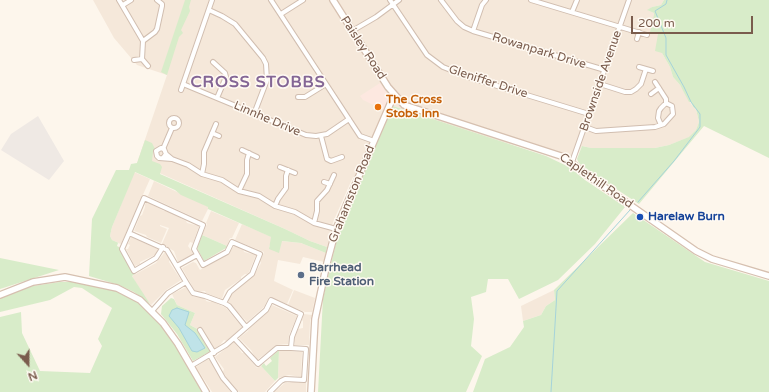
<!DOCTYPE html>
<html>
<head>
<meta charset="utf-8">
<style>
	body { margin:0 }
	#map { position:relative; width:769px; height:392px; overflow:hidden; background:#fdf6ec; font-family:"Varela Round",sans-serif }
	canvas { display:block }
	.north { position:absolute; left:8px; top:344px; width:40px; height:40px; -webkit-text-stroke:3px #fffaf3; paint-order:stroke; rotate:159deg; font-size:11px; font-weight:700; line-height:16px; text-align:center; color:#7a5c4d }
	.north::after { content:''; display:block; margin:auto; width:14px; height:18px; background:#7a5c4d; clip-path:polygon(50% 0,100% 100%,50% 72%,0 100%) }
	.scale { position:absolute; left:631px; top:16px; width:122px; height:18px; box-sizing:border-box; border:2px solid #7a5c4d; border-top:0; padding-left:5px; font-size:12px; line-height:14px; white-space:nowrap; color:#7a5c4d; -webkit-text-stroke:3px #fffaf3; paint-order:stroke }
</style>
</head>
<body>
<div id="map">
<canvas width="769" height="392"></canvas>
<div class="north">N</div>
<div class="scale">200 m</div>
</div>
<script>
const context = document.querySelector('canvas').getContext('2d');
context.lineJoin = 'round';
function fillPath(path, color) { context.fillStyle = color; context.fill(path, 'evenodd'); }
const poly = rows => new Path2D(rows.map(r => 'M' + r).join(''));
function stroke(path, color, width, dash) { context.strokeStyle = color; context.lineWidth = width; context.lineCap = dash ? 'butt' : 'round'; context.setLineDash(dash || []); context.stroke(path); }
function write(font, color, halo, rows, align = 'center') {
  context.font = font + ' "Varela Round",sans-serif'; context.lineWidth = 3; context.setLineDash([]); context.textBaseline = 'middle'; context.strokeStyle = halo; context.fillStyle = color; for (const [text, x, y, turn = 0] of rows) {
    context.save(); context.translate(x, y); context.rotate((+turn || 0) * Math.PI / 180); context.textAlign = isNaN(turn) ? turn : align; if (halo) context.strokeText(text, 0, 0); context.fillText(text, 0, 0); context.restore();
  }
}
fillPath(poly([
	[93,0,664,0,661,5,652,7,648,10,654,13,662,53,670,67,673,77,680,85,693,107,696,109,699,122,696,130,690,137,669,145,655,148,591,148,582,146,577,156,573,166,565,160,550,154,502,142,393,106,361,181,353,177,333,222,327,247,310,241,285,229,137,163,167,75,137,65,114,38],
	[134,172,150,179,121,244,112,240,110,236,112,227],
	[154,181,209,207,202,221,148,196],
	[147,202,164,211,166,211,174,214,186,221,187,223,199,226,193,243,190,242,188,246,193,253,192,255,178,262,174,251,162,244,169,228,160,225,160,226,167,229,161,243,147,237,146,235,134,231,140,216,142,215,145,207,145,204],
	[211,211,239,223,232,238,230,238,227,246,202,235,207,224,206,223],
	[242,224,272,237,272,240,269,247,279,252,281,241,301,243,326,253,324,262,303,257,300,264,278,260,274,281,293,290,287,304,269,297,264,307,247,322,228,301,230,296,254,275,261,263,260,261,264,252,235,240],
	[131,237,158,249,157,254,140,262,140,264,135,266,126,249,128,249,130,245,128,244],
	[234,246,243,249,244,252,256,255,249,272,247,274,245,274,241,277,241,279,225,290,222,299,206,293,205,291,198,292,195,291,182,268,193,262,196,263,200,270,228,254],
	[165,252,170,259,169,262,181,280,166,290,151,305,143,296,132,276,156,263],
	[186,287,190,294,194,297,205,298,206,301,210,302,212,301,226,308,242,327,227,341,224,340,220,345,214,349,201,328,199,330,190,325,195,313,177,305,172,294],
	[294,290,315,298,312,312,305,312,288,305],
	[554,290,555,300,546,306,541,315,523,321,521,306],
	[272,305,297,316,289,335,288,344,277,345,257,360,251,350,239,338,248,331,249,329,267,313],
	[304,314,312,315,310,321,309,345,295,345,295,337,298,329,303,328,303,321,302,320],
	[234,342,242,353,244,353,257,368,261,366,275,381,265,392,239,392,229,381,223,372,224,369,215,357],
	[279,350,302,352,301,377,289,375,278,378],
	[208,359,210,360,224,384,231,392,212,392,196,367],
	[286,382,287,383,293,382,306,383,306,392,274,392]
]), '#f5e8da');
fillPath(poly([
	[380,83,389,96,384,110,363,100,360,96]
]), '#fde8e0');
fillPath(poly([
	[38,116,64,161,49,180,1,150,11,134]
]), '#efe9e4');
fillPath(poly([
	[185,0,191,0,189,7,190,11,181,30,183,33,179,37,167,75,161,72],
	[664,0,769,0,769,158,704,126,639,204,598,177,579,163,577,159,582,146,591,148,655,148,669,145,689,137,696,130,699,122,696,109,693,107,691,102,689,102,680,85,673,77,670,67,662,53,655,51,658,34,650,32,654,15,654,13,647,10,652,7,661,5],
	[393,106,546,156,569,167,585,180,625,207,595,244,558,280,519,299,508,279,488,279,486,292,471,297,474,319,471,346,482,356,466,392,318,392,323,298,339,230],
	[145,140,152,143,155,149,153,152,152,161,160,164,162,167,160,174,285,229,310,241,327,247,326,253,301,243,282,241,279,253,269,249,271,237,208,209,208,207,181,195,175,190,135,172,112,227,110,236,112,240,121,244,118,243,117,246,121,248,120,249,133,273,136,273,132,276,150,304,134,292,119,285,89,276,92,219,116,170,129,170,131,164,137,163],
	[633,213,705,262,769,281,769,392,473,392,485,359,510,347,524,327,523,321,541,315,546,306,555,300,554,290],
	[202,235,227,246,226,248,204,261,197,248],
	[0,258,59,270,0,289],
	[60,282,80,282,103,286,121,292,141,305,158,319,174,342,204,392,0,392,0,317,21,312,22,333,40,371,90,373,102,346,98,339,112,308,82,288,74,287,50,300,0,312,0,298,33,286],
	[171,298,174,299,177,305,195,313,190,325,199,330,211,351,193,361,177,334,161,314,162,306],
	[279,350,278,378,275,381,261,366,264,363,266,366,272,361,270,358]
]), '#d8ecc9');
const water = poly([
	[177,308,189,312,185,325,195,333,205,348,197,352,192,351,179,328,169,316,172,310,177,308]
]);
fillPath(water, '#bfe3e8');
stroke(water, '#a5d3da', 1);
stroke(poly([
	[638,202,674,161,700,127,700,114,691,102,684,87,666,55,666,38,655,11,666,4,667,0],
	[551,392,557,291,630,210]
]), '#a5d3da', 1);
const street = poly([
	[119,0,143,41,142,59,134,60],
	[271,0,360,136,374,141],
	[390,0,427,55,443,67,471,78,589,114],
	[441,0,457,21,464,27,473,31,605,70],
	[531,0,647,35],
	[123,5,131,0],
	[209,10,222,16,235,24,263,58,266,64,267,80,254,114],
	[572,12,577,0],
	[281,14,303,0],
	[352,31,376,17,399,0],
	[473,31,482,5,486,0],
	[637,39,639,32],
	[143,41,155,32,157,29,162,6,162,4,157,0],
	[142,59,148,66],
	[213,62,225,73,226,77,217,98],
	[639,67,653,71],
	[655,82,666,99,666,103],
	[183,84,306,135,316,136,327,134,349,119],
	[600,84,625,92,631,92,636,89,641,84,646,69],
	[181,90,212,0],
	[651,94,659,88],
	[298,97,305,97,326,84],
	'169 123a5 5 0 1 1 10 0a5 5 0 1 1-10 0Z',
	[585,127,596,131,655,127,664,124,673,114,672,106,666,103,661,108,659,111,658,118,661,125],
	[212,133,219,136],
	[321,136,327,159,331,161,342,157],
	[163,149,172,128],
	[242,150,257,157],
	[163,158,166,154,164,149,161,148,156,151,157,156,159,158,172,159,166,154],
	[172,159,188,165,202,174,222,180,239,191,259,196,275,206,295,212,314,223,336,229],
	[572,162,629,0],
	[280,167,295,173],
	[202,174,204,164,204,152,216,124],
	[324,182,330,184],
	[239,191,247,174,247,160,249,153],
	[275,206,278,199,286,188,286,176,288,170],
	[314,223,317,211,317,201,327,190,334,175],
	[129,233,122,249,134,271,156,258,163,247],
	[177,266,197,255],
	[224,303,229,306,246,327],
	[152,311,168,293,186,282,167,250,129,233,144,198,203,225,194,249,203,265,227,252,232,242,260,254,252,274,230,292,224,303,205,296,193,293,186,282],
	[200,330,214,353],
	[234,338,258,364,277,348,291,348],
	[210,355,223,378,235,392],
	[191,366,226,345,266,310,271,300,301,314,292,337,291,348,306,349,304,380,285,379,281,381,270,392]
]);
const secondary = poly([
	[333,0,388,87,404,105,564,157,587,175,696,251,712,259,769,276],
	[0,295,33,282,65,277,117,288,140,300,163,323,178,344,206,392],
	[311,392,315,319,327,263,336,229,394,95]
]);
stroke(street, '#d1beb0', 6);
stroke(secondary, '#d6c0b0', 8);
stroke(street, '#fff', 4);
stroke(secondary, '#fff', 5.5);
for (const [x, y, r, color] of [
	[378,107,4,"#e8710a"],
	[640,217,4,"#1a4fb4"],
	[301,275,4,"#5c6f8a"]
]) { const dot = new Path2D(); dot.arc(x, y, r, 0, 2 * Math.PI); context.fillStyle = color; context.fill(dot); stroke(dot, '#fffaf3', 1.5); }
write('12px', '#7a5c4d', '#fffaf3', [
	["Paisley Road",363,48,57],
	["Rowanpark Drive",539,51,17],
	["Brownside Avenue",601,81,-71],
	["Gleniffer Drive",488,82,18],
	["Linnhe Drive",267,119,23],
	["Caplethill Road",596,181,35],
	["Grahamston Road",352,194,-68]
]);
write('bold 12px', '#c56008', '#fffaf3', [
	["The Cross",386,100],
	["Stobs Inn",386,114]
], 'left');
write('bold 12px', '#164399', '#fffaf3', [
	["Harelaw Burn",648,217]
], 'left');
write('bold 12px', '#4e5e75', '#fffaf3', [
	["Barrhead",309,268],
	["Fire Station",309,282]
], 'left');
context.letterSpacing = '1px';
write('bold 16px', '#846695', '#fffaf3', [
	["CROSS STOBBS",258,83]
]);
context.letterSpacing = '0px';
</script>
</body>
</html>
